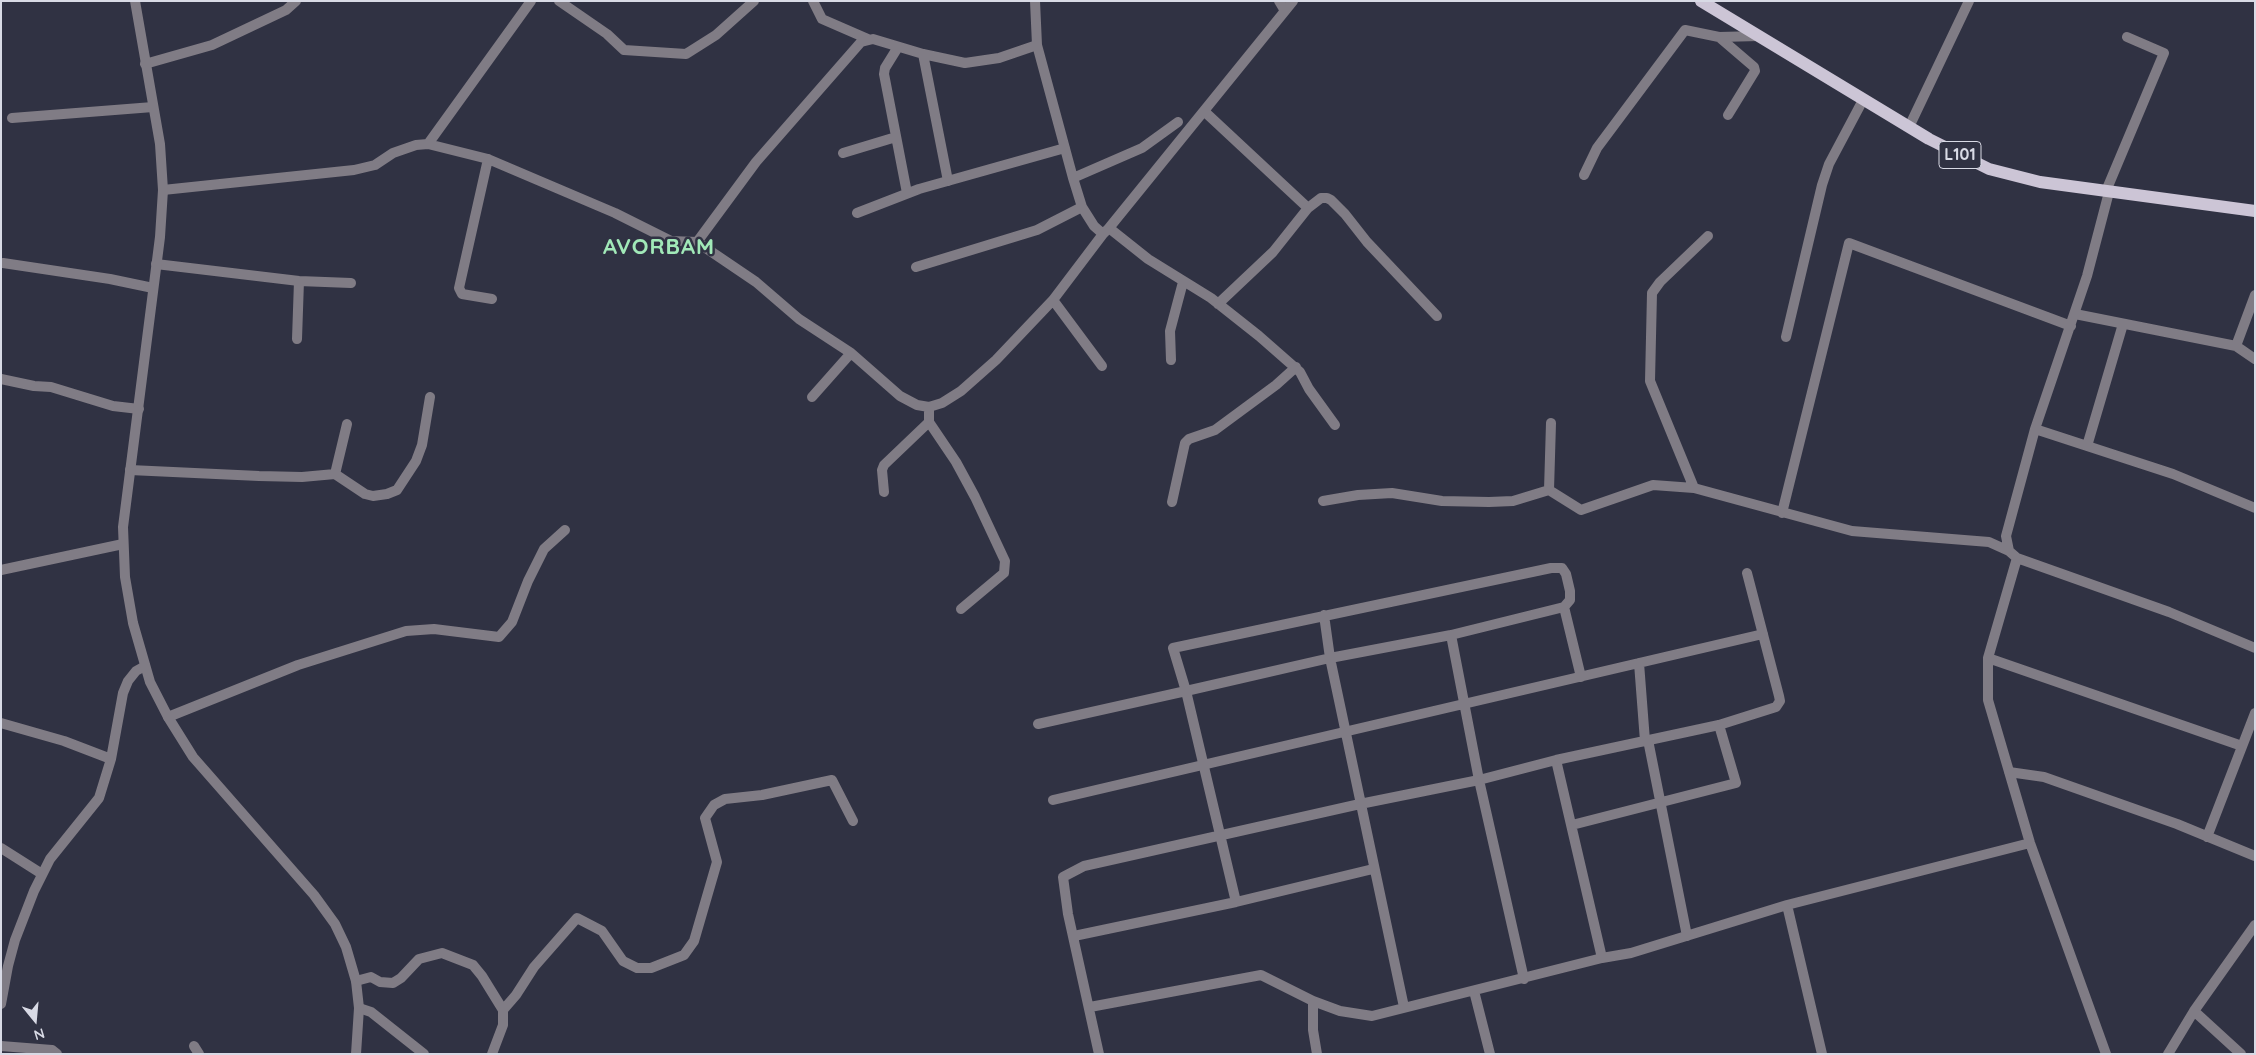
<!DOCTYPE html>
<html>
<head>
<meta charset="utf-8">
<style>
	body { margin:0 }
	#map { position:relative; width:2256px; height:1055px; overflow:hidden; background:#303243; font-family:Quicksand,sans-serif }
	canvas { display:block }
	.frame { position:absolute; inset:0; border:2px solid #d8dae5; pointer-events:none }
	.north { position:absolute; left:10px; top:995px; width:50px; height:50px; -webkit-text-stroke:4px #303243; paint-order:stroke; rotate:163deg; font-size:14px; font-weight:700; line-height:20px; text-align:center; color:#d8dae5 }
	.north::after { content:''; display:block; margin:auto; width:18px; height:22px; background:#d8dae5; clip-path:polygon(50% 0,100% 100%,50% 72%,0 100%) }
</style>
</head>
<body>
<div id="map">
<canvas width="2256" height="1055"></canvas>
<div class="frame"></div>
<div class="north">N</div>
</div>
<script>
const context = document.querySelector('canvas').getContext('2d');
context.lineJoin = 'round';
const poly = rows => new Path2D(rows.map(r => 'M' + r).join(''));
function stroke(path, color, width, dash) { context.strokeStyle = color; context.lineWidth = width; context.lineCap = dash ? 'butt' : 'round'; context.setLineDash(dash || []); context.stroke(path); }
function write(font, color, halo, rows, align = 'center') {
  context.font = font + ' Quicksand,sans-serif'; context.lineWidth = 5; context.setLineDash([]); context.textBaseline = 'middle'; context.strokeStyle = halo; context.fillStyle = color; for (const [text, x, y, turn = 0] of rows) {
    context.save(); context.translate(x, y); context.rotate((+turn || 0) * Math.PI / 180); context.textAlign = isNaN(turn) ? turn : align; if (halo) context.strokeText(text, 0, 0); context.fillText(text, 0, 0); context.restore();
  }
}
stroke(poly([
	[559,1,607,34,624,50,686,54,716,35,754,1],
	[813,1,822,19,868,39],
	[1279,1,1285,11],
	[1719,37,1754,67,1755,71,1728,115],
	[898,47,885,68,884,74,907,193],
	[923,54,948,181],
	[145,64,212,45,286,10,296,1],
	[1205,112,1308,208],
	[12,118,153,107],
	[1909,127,1969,1],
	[428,144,531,1],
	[843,153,896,137],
	[488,159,459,288,462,294,492,299],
	[1584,175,1597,148,1685,30,1719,37,1759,36],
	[1073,178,1142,148,1178,122],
	[163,190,354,170,375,165,393,153,416,145,428,144,488,159,615,213,671,241,697,242,756,282,799,319,851,353,900,396,917,405,929,407,942,403,961,391,996,360,1053,300,1103,234,1094,226,1082,207,1073,178,1037,45,1035,1],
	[2106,191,2164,53,2127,37],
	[857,213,919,189,1065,148],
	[1109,228,1293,1],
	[1103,234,1109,228,1148,259,1211,298,1259,336,1300,372,1309,389,1335,425],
	[697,242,756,162,861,42,873,39,923,54,965,63,999,58,1037,45],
	[3,263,110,279,153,288],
	[156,264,299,281,351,283],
	[916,267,1037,230,1082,207],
	[1053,300,1102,366],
	[1218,304,1273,252,1308,208,1321,198,1327,198,1331,200,1345,214,1367,242,1437,316],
	[2075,314,2236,346,2255,359],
	[1786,337,1822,185,1829,164,1863,100],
	[297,339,299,281],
	[2236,346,2255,295],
	[1171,360,1170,331,1183,282],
	[1,379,34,386,51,387,113,406,139,409],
	[812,397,851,353],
	[929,407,929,422,956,462,975,497,1005,561,1004,573,961,609],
	[2035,429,2173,474,2255,508],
	[2087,446,2123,324],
	[130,470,259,476,302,477,335,474,365,494,373,496,387,494,397,490,416,461,422,445,430,397],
	[335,474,347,424],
	[1694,488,1650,381,1652,293,1660,282,1708,236],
	[1549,490,1551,423],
	[884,492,882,470,884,465,929,422],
	[1323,501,1358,495,1392,493,1442,501,1489,502,1513,501,1549,490,1581,510,1653,485,1694,488,1852,531,1989,542,2009,551],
	[1172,502,1185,443,1189,439,1215,430,1276,385,1296,367],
	[1782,513,1849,243,2071,326],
	[2017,558,2169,612,2255,648],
	[1,570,123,544],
	[1564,607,1581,677],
	[1324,615,1330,658,1404,1007],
	[1451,635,1479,780,1524,979],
	[1988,658,2242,746],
	[1639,663,1645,741],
	[168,717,298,665,406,631,434,629,499,637,512,622,528,581,544,549,565,530],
	[1,723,64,741,111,759],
	[1038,724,1186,691,1330,658,1451,635,1564,607,1570,600,1570,591,1566,574,1562,568,1551,568,1173,648,1186,691,1236,902],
	[1648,740,1687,936],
	[1556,760,1602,958],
	[2009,772,2044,777,2177,824,2255,856],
	[1053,800,1763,634],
	[1572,825,1736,783,1719,725],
	[2207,837,2255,713],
	[1,848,42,874],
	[1787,905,1822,1054],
	[1074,936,1236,902,1373,869],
	[356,981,371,977,380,982,393,983,401,978,419,959,442,953,473,965,482,976,503,1010],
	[1474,991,1490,1054],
	[1313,1001,1313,1030,1317,1054],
	[1,1004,8,966,15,940,34,891,50,859,99,798,111,759,123,693,128,681,136,671,145,666],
	[1090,1007,1261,975,1313,1001,1340,1011,1372,1016,1602,958,1631,953,1787,905,2030,843],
	[359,1008,371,1012,424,1054],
	[2194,1011,2241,1054],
	[1,1046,52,1050,57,1054],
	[194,1046,199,1054],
	[492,1054,503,1025,503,1010,516,995,534,967,577,918,602,931,623,961,637,968,651,968,684,955,694,941,717,862,705,818,714,805,725,799,762,795,832,780,853,821],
	[1099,1054,1068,914,1063,877,1084,866,1360,804,1479,780,1556,760,1719,725,1776,707,1780,701,1779,696,1747,573],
	[2106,1054,2030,843,1988,700,1988,658,2017,558,2009,551,2006,536,2035,429,2087,276,2109,192],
	[2168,1054,2194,1011,2255,925]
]), '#807c85', 10);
stroke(poly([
	[135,1,160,144,163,190,160,237,123,527,125,577,133,623,150,682,168,717,193,757,314,895,335,924,346,947,356,981,359,1008,356,1054]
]), '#807c85', 10);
stroke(poly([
	[1701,1,1929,139,1989,169,2040,182,2255,211]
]), '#ccc5d6', 12);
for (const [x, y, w] of [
	[1960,155,42]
]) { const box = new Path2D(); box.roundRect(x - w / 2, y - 13.5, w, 27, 4); context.fillStyle = '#303243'; context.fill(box); stroke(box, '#d8dae5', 1); }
write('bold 16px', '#d8dae5', null, [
	["L101",1960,155]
]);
context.letterSpacing = '1px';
write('bold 22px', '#a1e9b8', '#303243', [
	["AVORBAM",659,247]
]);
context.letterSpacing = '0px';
</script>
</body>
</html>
